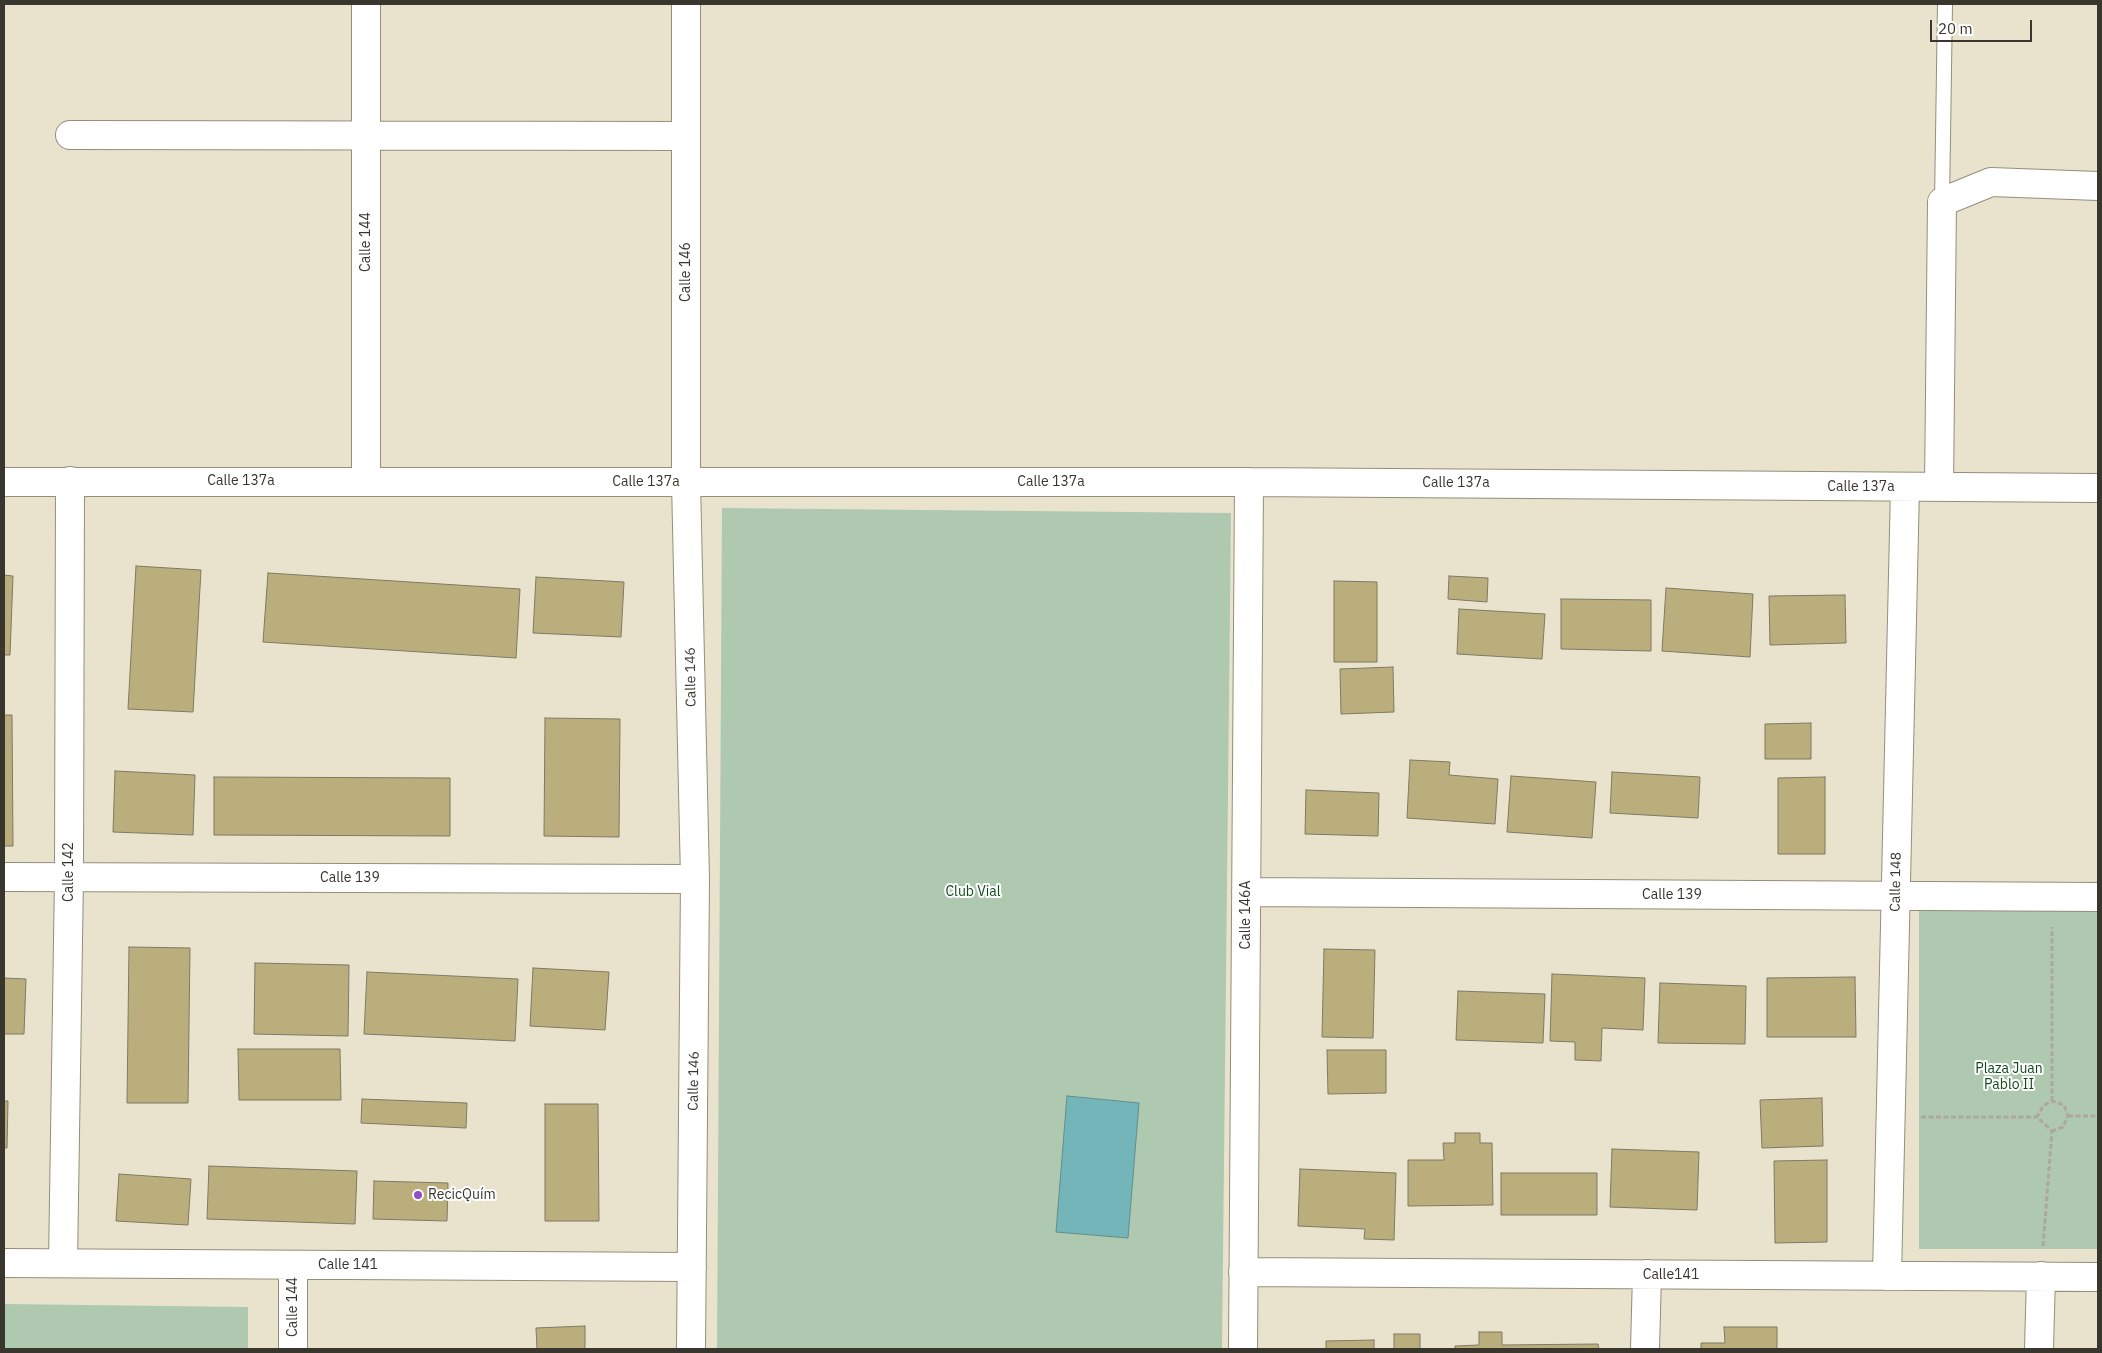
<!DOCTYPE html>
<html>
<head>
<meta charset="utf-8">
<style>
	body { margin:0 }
	#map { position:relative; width:2102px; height:1353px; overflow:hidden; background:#e9e3cd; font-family:"IBM Plex Sans",sans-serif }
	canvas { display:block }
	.frame { position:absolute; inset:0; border:5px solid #38362d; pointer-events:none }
	.scale { position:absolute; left:1930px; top:20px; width:102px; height:22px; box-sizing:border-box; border:2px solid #38362d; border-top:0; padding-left:6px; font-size:15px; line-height:18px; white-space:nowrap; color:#38362d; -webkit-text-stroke:4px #fff; paint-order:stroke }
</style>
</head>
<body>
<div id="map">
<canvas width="2102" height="1353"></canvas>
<div class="frame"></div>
<div class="scale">20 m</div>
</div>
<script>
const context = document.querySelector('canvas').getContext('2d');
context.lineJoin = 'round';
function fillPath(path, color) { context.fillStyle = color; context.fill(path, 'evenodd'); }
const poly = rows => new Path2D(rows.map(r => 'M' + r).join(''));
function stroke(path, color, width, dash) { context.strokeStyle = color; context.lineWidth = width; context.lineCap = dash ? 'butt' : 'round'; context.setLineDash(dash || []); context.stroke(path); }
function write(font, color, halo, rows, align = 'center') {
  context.font = font + ' "IBM Plex Sans",sans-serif'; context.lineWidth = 4; context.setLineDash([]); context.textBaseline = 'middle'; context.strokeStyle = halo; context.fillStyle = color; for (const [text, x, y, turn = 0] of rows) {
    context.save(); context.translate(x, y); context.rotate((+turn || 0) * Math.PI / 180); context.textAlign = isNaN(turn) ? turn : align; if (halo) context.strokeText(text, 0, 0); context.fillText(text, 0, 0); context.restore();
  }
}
fillPath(poly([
	[722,508,1231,513,1222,1349,717,1349],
	[1919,906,2098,906,2098,1249,1919,1249],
	[4,1304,248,1307,248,1349,4,1349]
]), '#afc8b0');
const water = poly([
	[1067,1096,1139,1103,1128,1238,1056,1232,1067,1096]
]);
fillPath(water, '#73b5b8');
stroke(water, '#618f8e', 1);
const building = poly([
	[136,566,201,570,193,712,128,709,136,566],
	[268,573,520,589,516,658,263,642,268,573],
	[4,575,13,576,10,655,4,655,4,575],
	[1449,576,1488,578,1487,602,1448,599,1449,576],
	[536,577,624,582,621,637,533,633,536,577],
	[1334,581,1377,582,1377,662,1334,662,1334,581],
	[1666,588,1753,594,1750,657,1662,651,1666,588],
	[1845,595,1846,643,1770,645,1769,596,1845,595],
	[1561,599,1651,600,1651,651,1561,649,1561,599],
	[1459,609,1545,614,1542,659,1457,654,1459,609],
	[1393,667,1394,712,1341,714,1340,669,1393,667],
	[4,715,12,715,13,846,4,846,4,715],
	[545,718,620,719,619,837,544,836,545,718],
	[1811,723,1811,759,1765,759,1765,724,1811,723],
	[1410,760,1450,762,1449,775,1498,779,1495,824,1407,818,1410,760],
	[115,771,195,775,193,835,113,832,115,771],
	[1612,772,1700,777,1698,818,1610,813,1612,772],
	[1511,776,1596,782,1592,838,1507,832,1511,776],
	[214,777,450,778,450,836,214,835,214,777],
	[1825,777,1825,854,1778,854,1778,778,1825,777],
	[1306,790,1379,793,1378,836,1305,834,1306,790],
	[129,947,190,948,188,1103,127,1103,129,947],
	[1324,949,1375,950,1373,1038,1322,1037,1324,949],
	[255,963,349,965,348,1036,254,1034,255,963],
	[533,968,609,972,605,1030,530,1026,533,968],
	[367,972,518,979,515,1041,364,1034,367,972],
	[1552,974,1645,978,1643,1030,1602,1028,1601,1061,1575,1060,1575,1042,1550,1041,1552,974],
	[1855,977,1856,1037,1767,1037,1767,978,1855,977],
	[4,978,26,979,24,1034,4,1034,4,978],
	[1660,983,1746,986,1745,1044,1658,1043,1660,983],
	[1458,991,1545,994,1543,1043,1456,1040,1458,991],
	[238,1049,340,1049,341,1100,239,1100,238,1049],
	[1327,1050,1386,1050,1386,1093,1328,1094,1327,1050],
	[1822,1098,1823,1146,1762,1148,1760,1100,1822,1098],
	[362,1099,467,1103,466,1128,361,1123,362,1099],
	[4,1101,8,1101,7,1148,4,1148,4,1101],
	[545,1104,598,1104,599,1221,545,1221,545,1104],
	[1455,1133,1480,1133,1480,1143,1492,1143,1493,1205,1408,1206,1408,1160,1444,1160,1443,1143,1455,1143,1455,1133],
	[1612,1149,1699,1152,1697,1210,1610,1207,1612,1149],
	[1827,1160,1827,1242,1775,1243,1774,1161,1827,1160],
	[209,1166,357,1171,355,1224,207,1219,209,1166],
	[1300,1169,1396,1173,1394,1240,1364,1239,1365,1229,1298,1226,1300,1169],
	[1501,1173,1597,1173,1597,1215,1501,1215,1501,1173],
	[119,1174,191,1179,188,1225,116,1221,119,1174],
	[374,1181,448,1183,447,1221,373,1219,374,1181],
	[585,1326,585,1349,537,1349,536,1328,585,1326],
	[1724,1327,1777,1327,1777,1349,1701,1349,1701,1343,1725,1343,1724,1327],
	[1479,1332,1502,1332,1502,1345,1598,1344,1599,1349,1455,1349,1455,1346,1479,1345,1479,1332],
	[1394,1334,1420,1334,1420,1349,1394,1349,1394,1334],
	[1374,1340,1374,1349,1326,1349,1326,1341,1374,1340]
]);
fillPath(building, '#bbae7d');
stroke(building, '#7e7965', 1);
const service = poly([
	[1942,202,1945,4]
]);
const minor = poly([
	[366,4,366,481],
	[686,4,686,482,695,879,691,1349],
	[70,135,686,136],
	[4,482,1249,482,2098,488],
	[1939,487,1942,202,1991,182,2098,186],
	[4,877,695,879],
	[1246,892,2098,897],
	[4,1263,692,1267],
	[63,1263,69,877,70,481],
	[1243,1272,2098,1277],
	[1887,1276,1905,487],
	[293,1349,293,1265],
	[1243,1349,1249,482],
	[1645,1349,1647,1274],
	[2039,1349,2041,1276]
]);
stroke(service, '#948e7a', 16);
stroke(minor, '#948e7a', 30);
stroke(poly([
	[2052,1101,2052,927],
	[2068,1116,2098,1116],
	[1921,1117,2037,1117],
	[2043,1246,2052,1131,2037,1117,2043,1106,2052,1101,2064,1105,2068,1116,2063,1127,2052,1131]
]), '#ada897', 3, [5, 2.5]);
stroke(service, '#fff', 14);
stroke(minor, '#fff', 28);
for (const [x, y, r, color] of [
	[418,1195,5,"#934ec1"]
]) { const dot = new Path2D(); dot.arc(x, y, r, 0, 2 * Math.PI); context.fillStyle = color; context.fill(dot); stroke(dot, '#fff', 2); }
write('14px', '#38362d', '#fff', [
	["Calle 144",366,242,-90],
	["Calle 146",686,272,-90],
	["Calle 137a",241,481],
	["Calle 137a",646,482],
	["Calle 137a",1051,482],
	["Calle 137a",1456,483],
	["Calle 137a",1861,487],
	["Calle 146",691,677,-91],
	["Calle 142",69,872,-90],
	["Calle 139",350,878],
	["Calle 148",1896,882,-89],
	["Calle 139",1672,895],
	["Calle 146A",1246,915,-90],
	["Calle 146",694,1081,-89],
	["Calle 141",348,1265],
	["Calle141",1671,1275],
	["Calle 144",293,1307,-90]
]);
write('14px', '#104a1b', '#fff', [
	["Club Vial",973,892],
	["Plaza Juan",2009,1069],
	["Pablo II",2009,1085]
]);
write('14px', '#38362d', '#fff', [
	["RecicQuím",428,1195]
], 'left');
</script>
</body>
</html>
